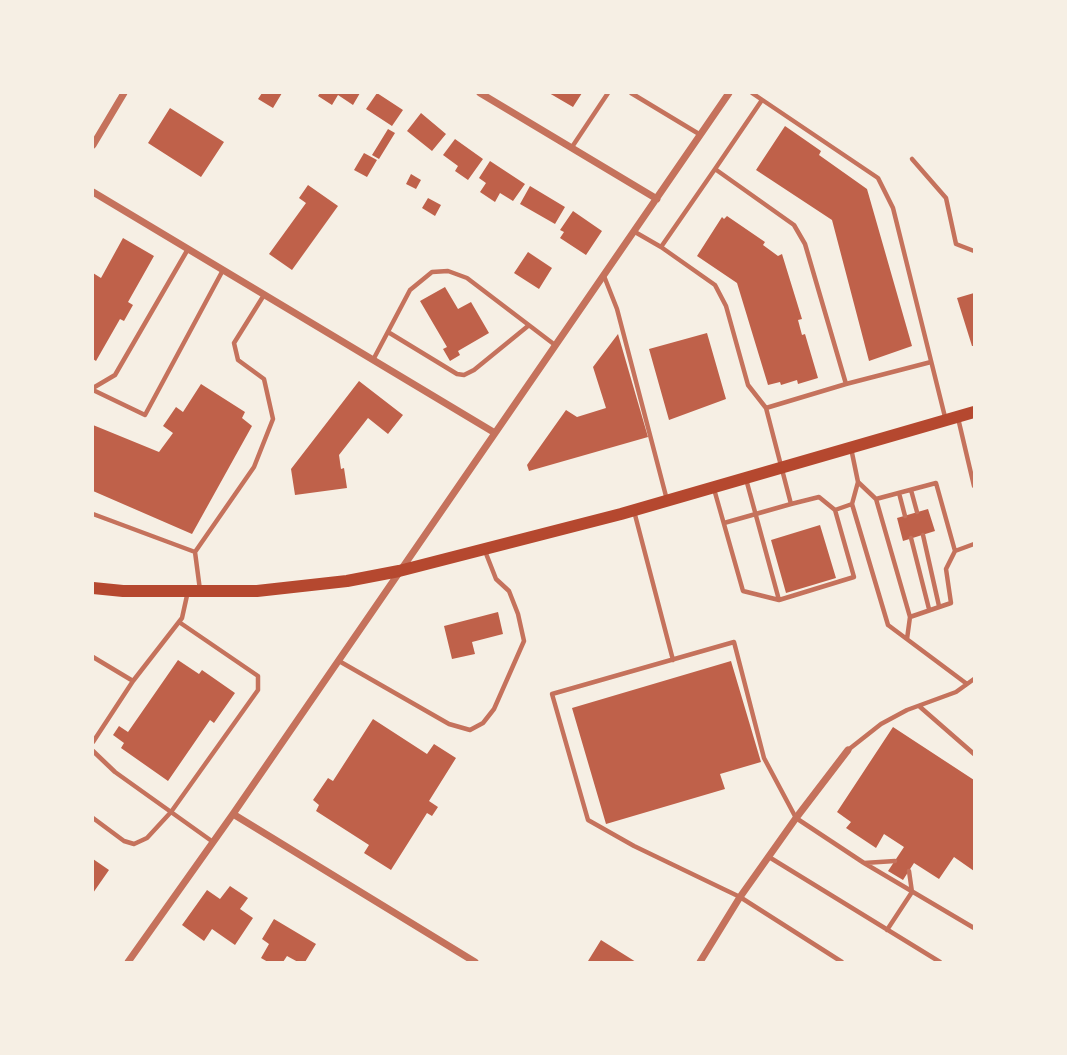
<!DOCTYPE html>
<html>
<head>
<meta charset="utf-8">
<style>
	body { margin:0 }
	#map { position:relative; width:1067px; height:1055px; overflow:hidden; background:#f6efe4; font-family:"Roboto Condensed",sans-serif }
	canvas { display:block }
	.frame { position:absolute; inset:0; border:94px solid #f6efe4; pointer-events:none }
</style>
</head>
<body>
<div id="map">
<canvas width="1067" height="1055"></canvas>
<div class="frame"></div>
</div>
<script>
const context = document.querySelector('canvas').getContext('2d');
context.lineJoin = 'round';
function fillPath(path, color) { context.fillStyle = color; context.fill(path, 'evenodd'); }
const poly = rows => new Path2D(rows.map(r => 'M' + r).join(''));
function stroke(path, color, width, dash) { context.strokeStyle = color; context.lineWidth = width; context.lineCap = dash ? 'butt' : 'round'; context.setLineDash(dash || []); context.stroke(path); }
fillPath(poly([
	[262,93,282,93,273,108,258,99],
	[320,93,360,93,353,105,338,95,332,105,318,96],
	[377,93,403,110,392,126,366,109],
	[549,93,582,93,573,107],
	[170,108,224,142,201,177,148,143],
	[421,113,446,134,432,151,407,131],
	[785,126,821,151,819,155,867,189,912,346,869,361,832,220,756,170],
	[388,129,395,133,379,159,372,155],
	[455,139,483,159,468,180,455,171,458,166,443,155],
	[364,153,377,160,367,177,354,170],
	[490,161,525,184,513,201,500,193,495,202,480,192,486,183,479,178],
	[411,174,421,180,416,189,406,184],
	[308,185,338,206,292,270,269,254,306,203,299,198],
	[530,186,565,207,555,224,520,204],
	[428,198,441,205,435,216,422,208],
	[573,211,602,231,586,255,560,238,564,232,560,230],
	[727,216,765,242,763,245,778,256,782,254,802,319,798,320,802,335,805,334,818,378,798,384,797,380,781,385,780,382,768,385,737,283,697,256,722,217,724,219],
	[123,238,154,256,128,302,133,305,124,321,120,319,96,361,93,359,93,273,101,278],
	[528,252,552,268,539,289,514,273],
	[445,287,458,309,471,302,489,333,458,351,460,355,450,361,443,349,447,347,420,301],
	[974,293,974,346,972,346,957,298],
	[707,333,726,399,669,420,649,349],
	[618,334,648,437,529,471,527,465,566,410,577,417,606,408,593,367],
	[359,381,403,415,388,434,368,418,339,455,341,469,344,468,347,488,295,495,291,469],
	[201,384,245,412,242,418,252,426,192,534,93,491,93,425,159,452,173,433,163,426,176,407,183,412],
	[928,509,935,531,903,541,897,518],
	[820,525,836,578,786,593,771,540],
	[498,612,503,634,472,642,475,654,452,659,444,626],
	[178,660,199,674,202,670,235,693,214,723,210,720,168,781,121,748,124,743,113,735,119,726,128,732],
	[731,661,761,762,720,774,725,789,606,824,572,708],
	[373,719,427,754,434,744,456,758,429,801,438,807,432,816,427,813,391,870,364,853,369,845,316,811,319,805,313,800,328,778,333,781],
	[893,727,974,780,974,871,954,857,939,879,914,863,903,880,888,871,904,847,884,834,876,848,846,828,851,822,837,812],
	[93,859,109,870,93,893],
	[230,886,248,898,240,909,253,918,235,945,212,929,204,941,182,925,207,890,220,899],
	[274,919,316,944,305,962,298,962,287,956,283,962,268,962,261,958,269,944,262,939],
	[601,940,636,962,588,961]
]), '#bf614a');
stroke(poly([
	[631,93,699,134],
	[752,93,878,178,893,208,945,417],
	[762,100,715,169,794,225,805,244,846,384,931,362],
	[572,147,608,93],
	[912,159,946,198,956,244,974,251],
	[635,232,661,247,715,169],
	[661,247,715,285,726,306,748,385,766,408,846,384],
	[604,276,617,309,667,500],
	[388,332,457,374,464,375,474,370,528,326],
	[373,360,410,290,432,272,448,271,467,278,555,345],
	[93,388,115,375,188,249],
	[93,390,145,415,223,270],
	[958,418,974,486],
	[851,448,858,482,852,504,888,625,967,684],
	[746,479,779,600],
	[858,482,876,499,910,617,907,639],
	[714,489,743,591,779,600,854,577,835,510,819,497,791,504,766,408],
	[911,490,917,512],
	[899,493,905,516],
	[876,499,936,483,955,551,974,544],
	[835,510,852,504],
	[634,511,673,660],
	[93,514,195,552],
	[724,523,791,504],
	[923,535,939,606],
	[911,538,929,609],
	[200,590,195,552,254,467,273,419,264,379,238,360,234,343,264,295],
	[910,617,951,603,946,569,955,551],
	[93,657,133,681,93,742],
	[339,661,449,724,470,730,483,723,494,709,524,641,518,614,509,591,496,579,485,551],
	[133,681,182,618,188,591],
	[919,706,974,754],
	[848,750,881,724,907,710,956,692,974,679],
	[93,751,115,772,213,842],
	[93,818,124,841,134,844,147,838,171,812,258,690,258,676,179,622],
	[769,857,940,962],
	[864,863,895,861],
	[887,930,912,892,909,871],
	[842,962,740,897,634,846,588,820,552,694,734,642,764,758,796,818,864,863,974,928]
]), '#c5725c', 4.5);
stroke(poly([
	[480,93,657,199],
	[93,145,124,93],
	[93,192,495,433],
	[233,814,475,962],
	[128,962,233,814,729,93],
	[700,962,740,897,796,818,848,750]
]), '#c5725c', 7);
stroke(poly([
	[93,588,123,591,257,591,347,581,399,571,621,514,974,412]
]), '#b5482f', 12);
</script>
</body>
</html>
